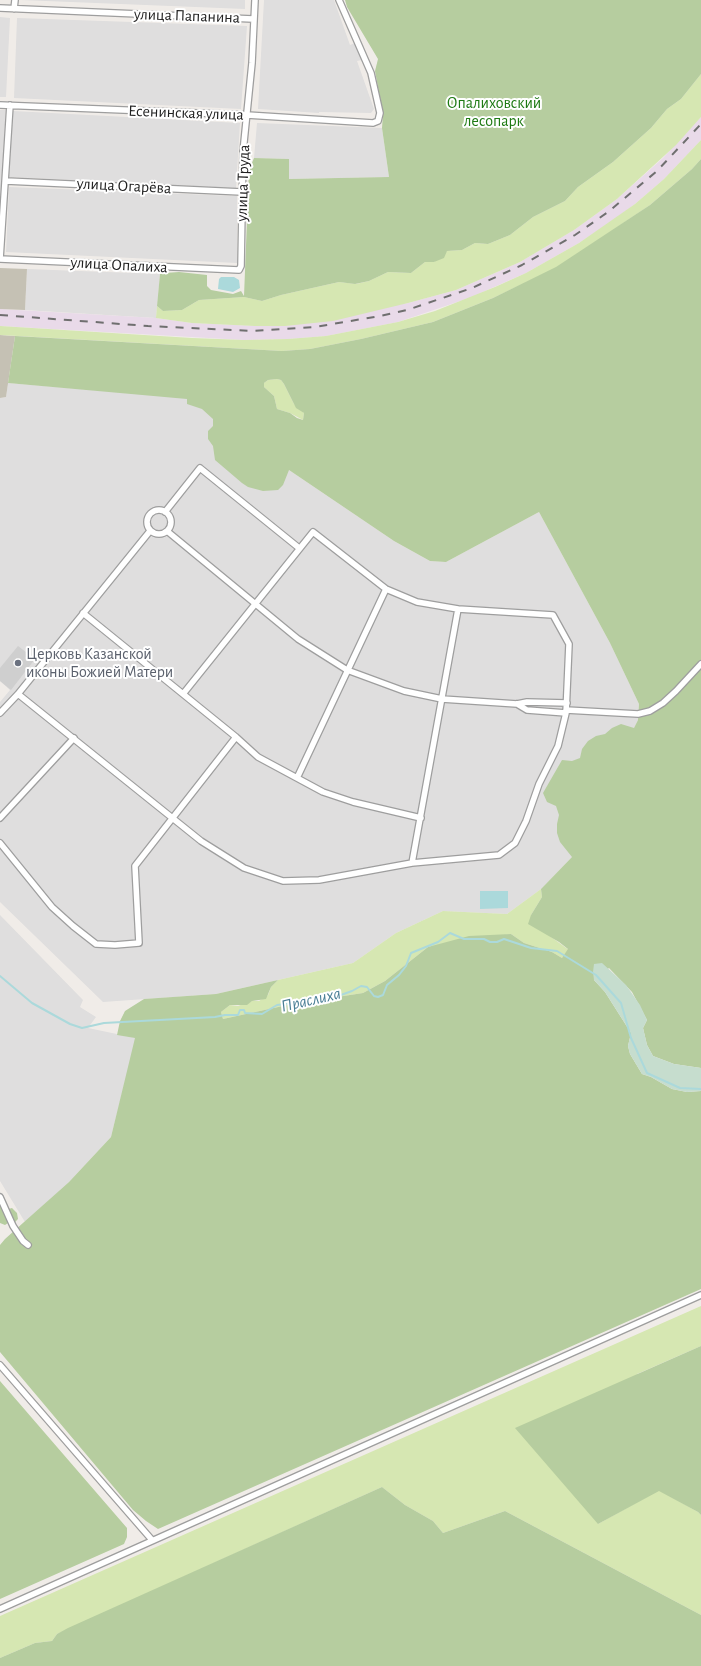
<!DOCTYPE html>
<html>
<head>
<meta charset="utf-8">
<style>
	body { margin:0 }
	canvas { display:block; background:#f0ece8 }
</style>
</head>
<body>
<canvas width="701" height="1666"></canvas>
<script>
const context = document.querySelector('canvas').getContext('2d');
context.lineJoin = 'round';
function fillPath(path, color) { context.fillStyle = color; context.fill(path, 'evenodd'); }
const poly = rows => new Path2D(rows.map(r => 'M' + r).join(''));
function stroke(path, color, width, dash) { context.strokeStyle = color; context.lineWidth = width; context.lineCap = dash ? 'butt' : 'round'; context.setLineDash(dash || []); context.stroke(path); }
function write(font, color, halo, rows, align = 'center') {
  context.font = font + ' "Alegreya Sans",sans-serif'; context.lineWidth = 4; context.setLineDash([]); context.textBaseline = 'middle'; context.strokeStyle = halo; context.fillStyle = color; for (const [text, x, y, turn = 0] of rows) {
    context.save(); context.translate(x, y); context.rotate((+turn || 0) * Math.PI / 180); context.textAlign = isNaN(turn) ? turn : align; if (halo) context.strokeText(text, 0, 0); context.fillText(text, 0, 0); context.restore();
  }
}
fillPath(poly([
	[21,0,245,0,245,9],
	[264,0,334,0,350,45,355,43,362,60,357,61,374,109,371,113,319,112,319,113,258,109],
	[0,17,10,18,6,97,0,97],
	[17,18,247,26,241,109,14,98],
	[0,110,6,110,0,203],
	[13,111,240,123,236,188,9,177],
	[257,123,382,128,389,177,289,179,289,159,254,158],
	[9,187,237,196,237,263,6,252],
	[27,269,160,274,156,318,25,310],
	[8,383,224,401,289,470,394,541,430,561,446,562,539,512,610,643,639,704,638,720,572,857,541,889,507,914,443,911,396,933,353,963,216,994,103,1002,0,902,0,702,10,690,0,681,0,398,6,397],
	[0,915,83,1000,80,1007,96,1017,88,1028,136,1038,111,1137,69,1182,25,1222,0,1181]
]), '#dfdede');
fillPath(poly([
	[701,117,701,140,664,179,635,204,615,219,579,243,526,273,469,298,398,322,326,336,288,339,244,340,0,326,0,309,156,318,192,323,255,326,285,326,408,303,456,290,520,262,574,230,617,199,663,158]
]), '#e9dae9');
fillPath(poly([
	[18,646,35,659,11,690,0,681,0,668]
]), '#cfcfcf');
fillPath(poly([
	[0,268,27,269,25,310,0,309],
	[0,335,15,336,6,397,0,398]
]), '#c5c1b4');
fillPath(poly([
	[701,74,701,117,676,145,617,199,574,230,520,262,456,290,408,303,333,321,285,326,255,326,192,323,156,318,157,306,163,311,182,310,199,300,244,297,262,301,281,295,339,282,356,284,369,281,388,272,411,273,425,262,434,262,447,251,462,250,475,243,488,244,510,235,533,217,565,201,578,187,613,162,651,128,667,109,681,99],
	[701,140,701,159,692,169,650,205,613,230,556,268,493,298,433,322,361,339,310,349,282,351,0,335,0,326,192,338,244,340,288,339,326,336,398,322,435,311,495,287,526,273,579,243,635,204,664,179],
	[277,379,281,380,284,384,294,404,304,413,303,420,290,413,277,409,274,396,264,387,264,383,268,380],
	[541,889,542,897,531,915,547,934,569,950,562,958,552,952,524,943,511,934,428,947,385,981,363,993,292,1004,223,1019,221,1012,230,1005,238,1006,252,1001,259,1001,268,995,271,987,278,980,353,963,396,933,443,911,507,914],
	[701,1306,701,1346,637,1374,598,1524,659,1490,698,1512,701,1515,701,1615,505,1511,443,1533,433,1521,405,1505,382,1487,57,1634,52,1641,35,1643,0,1658,0,1616]
]), '#d6e7b2');
fillPath(poly([
	[345,0,701,0,701,74,681,99,667,109,651,128,613,162,578,187,565,201,533,217,510,235,488,244,475,243,462,250,447,251,444,258,434,262,425,262,411,273,388,272,369,281,355,284,339,282,281,295,262,301,244,297,199,300,182,310,163,311,157,306,160,274,165,273,179,272,207,275,207,286,211,290,233,294,241,291,244,296,249,170,254,158,289,159,289,179,389,177,382,128,383,114,375,71,378,59,347,7],
	[701,159,701,1068,674,1064,653,1056,647,1045,643,1028,647,1020,632,992,609,968,594,980,605,992,631,1033,628,1046,630,1054,642,1074,651,1077,672,1089,687,1092,701,1091,701,1289,158,1529,146,1521,133,1510,0,1352,0,1245,5,1239,69,1182,111,1137,135,1038,117,1035,120,1021,125,1011,144,999,216,994,278,980,271,987,266,999,252,1001,247,1005,230,1005,221,1012,223,1019,292,1004,363,993,385,981,428,947,469,936,511,934,524,943,552,952,562,958,568,949,559,942,528,924,531,915,542,897,541,889,572,857,560,842,557,833,557,824,559,815,556,806,547,802,543,793,562,760,572,761,580,758,582,749,588,741,596,736,605,734,612,728,621,724,634,728,638,720,639,704,610,643,539,512,446,562,430,561,394,541,289,470,283,485,278,490,263,491,248,487,242,483,215,460,213,446,208,439,208,431,213,426,213,419,202,409,187,404,187,399,8,383,15,336,282,351,310,349,361,339,433,322,493,298,556,267,650,205,692,169],
	[277,379,281,380,284,384,296,408,304,413,303,420,297,418,290,413,277,409,274,396,264,387,264,383,268,380],
	[0,1204,2,1209,5,1210,12,1208,17,1213,18,1219,15,1222,11,1221,5,1225,0,1223],
	[701,1346,701,1515,698,1512,659,1491,598,1524,515,1428],
	[0,1381,127,1528,127,1537,124,1544,0,1599],
	[382,1487,405,1505,433,1521,443,1533,505,1511,701,1615,701,1666,0,1666,0,1658,35,1643,52,1641,57,1634,68,1628]
]), '#b6cd9f');
fillPath(poly([
	[602,963,626,985,640,1005,647,1020,643,1028,647,1045,653,1056,674,1064,701,1068,701,1091,687,1092,672,1089,651,1077,642,1074,630,1054,628,1046,631,1033,605,992,594,980,593,972,594,964]
]), '#c6ddce');
fillPath(poly([
	[221,277,234,277,239,280,240,288,233,292,218,289,219,279],
	[480,891,508,891,508,908,480,909]
]), '#abd9db');
stroke(poly([
	[0,976,32,1003,70,1024,82,1028,104,1023,215,1017,225,1015,238,1015,240,1010,244,1010,245,1013,262,1014,277,1005,285,1004,307,1004,327,1000,352,991,361,986,367,987,374,996,378,997,383,995,387,985,399,975,406,966,411,953,438,942,450,933,464,939,484,939,490,942,497,942,504,939,531,948,557,951,596,975,621,1003,631,1038,647,1073,680,1088,701,1089]
]), '#abd9db', 2);
const minor = poly([
	[0,8,253,19],
	[14,9,15,0],
	[0,105,247,115,373,123,378,121,380,113,371,73,339,0],
	[6,181,242,192],
	[0,259,239,270,241,266,243,152,252,63,255,0],
	[0,259,10,105],
	'147 522a12 12 0 1 1 24 0a12 12 0 1 1-24 0Z',
	[165,512,200,468,299,548],
	[167,531,298,639,347,670,404,691,442,699,517,704,527,702,567,703],
	[83,613,236,737,258,757,323,792,353,802,421,818],
	[18,694,201,841,244,868,283,881,319,880,412,863,499,855,515,843,526,821,539,784,558,746,566,713,569,644,553,615,458,609,417,602,386,589,313,532,183,694],
	[517,704,527,710,566,713],
	[566,710,638,714,650,711,663,703,676,691,701,664],
	[0,713,18,694,150,531],
	[297,778,386,589],
	[0,818,74,738],
	[0,843,52,907,73,926,96,944,115,945,139,943,135,866,236,737],
	[412,863,458,609],
	[0,1197,13,1226,23,1241,28,1245],
	[0,1365,152,1540],
	[0,1609,701,1295]
]);
stroke(minor, '#9e9e9e', 8);
stroke(minor, '#fff', 5.5);
stroke(poly([
	[0,315,148,326,253,331,315,327,380,316,407,310,472,288,522,265,575,235,608,212,657,171,701,124]
]), '#6f6f6f', 2, [8, 8]);
for (const [x, y, r, color] of [
	[18,663,4,"#6b7280"]
]) { const dot = new Path2D(); dot.arc(x, y, r, 0, 2 * Math.PI); context.fillStyle = color; context.fill(dot); stroke(dot, '#fff', 1.5); }
write('16px', '#212121', '#fff', [
	["улица Папанина",187,16,2],
	["Есенинская улица",186,113,2],
	["улица Труда",243,183,-88],
	["улица Огарёва",124,186,3],
	["улица Опалиха",119,265,3]
]);
write('16px', '#1e7a13', '#fff', [
	["Опалиховский",494,103],
	["лесопарк",494,121]
]);
write('16px', '#5b616d', '#fff', [
	["Церковь Казанской",26,654],
	["иконы Божией Матери",26,672]
], 'left');
write('italic 17px', '#487d94', '#fff', [
	["Праслиха",311,1000,-13]
]);
</script>
</body>
</html>
